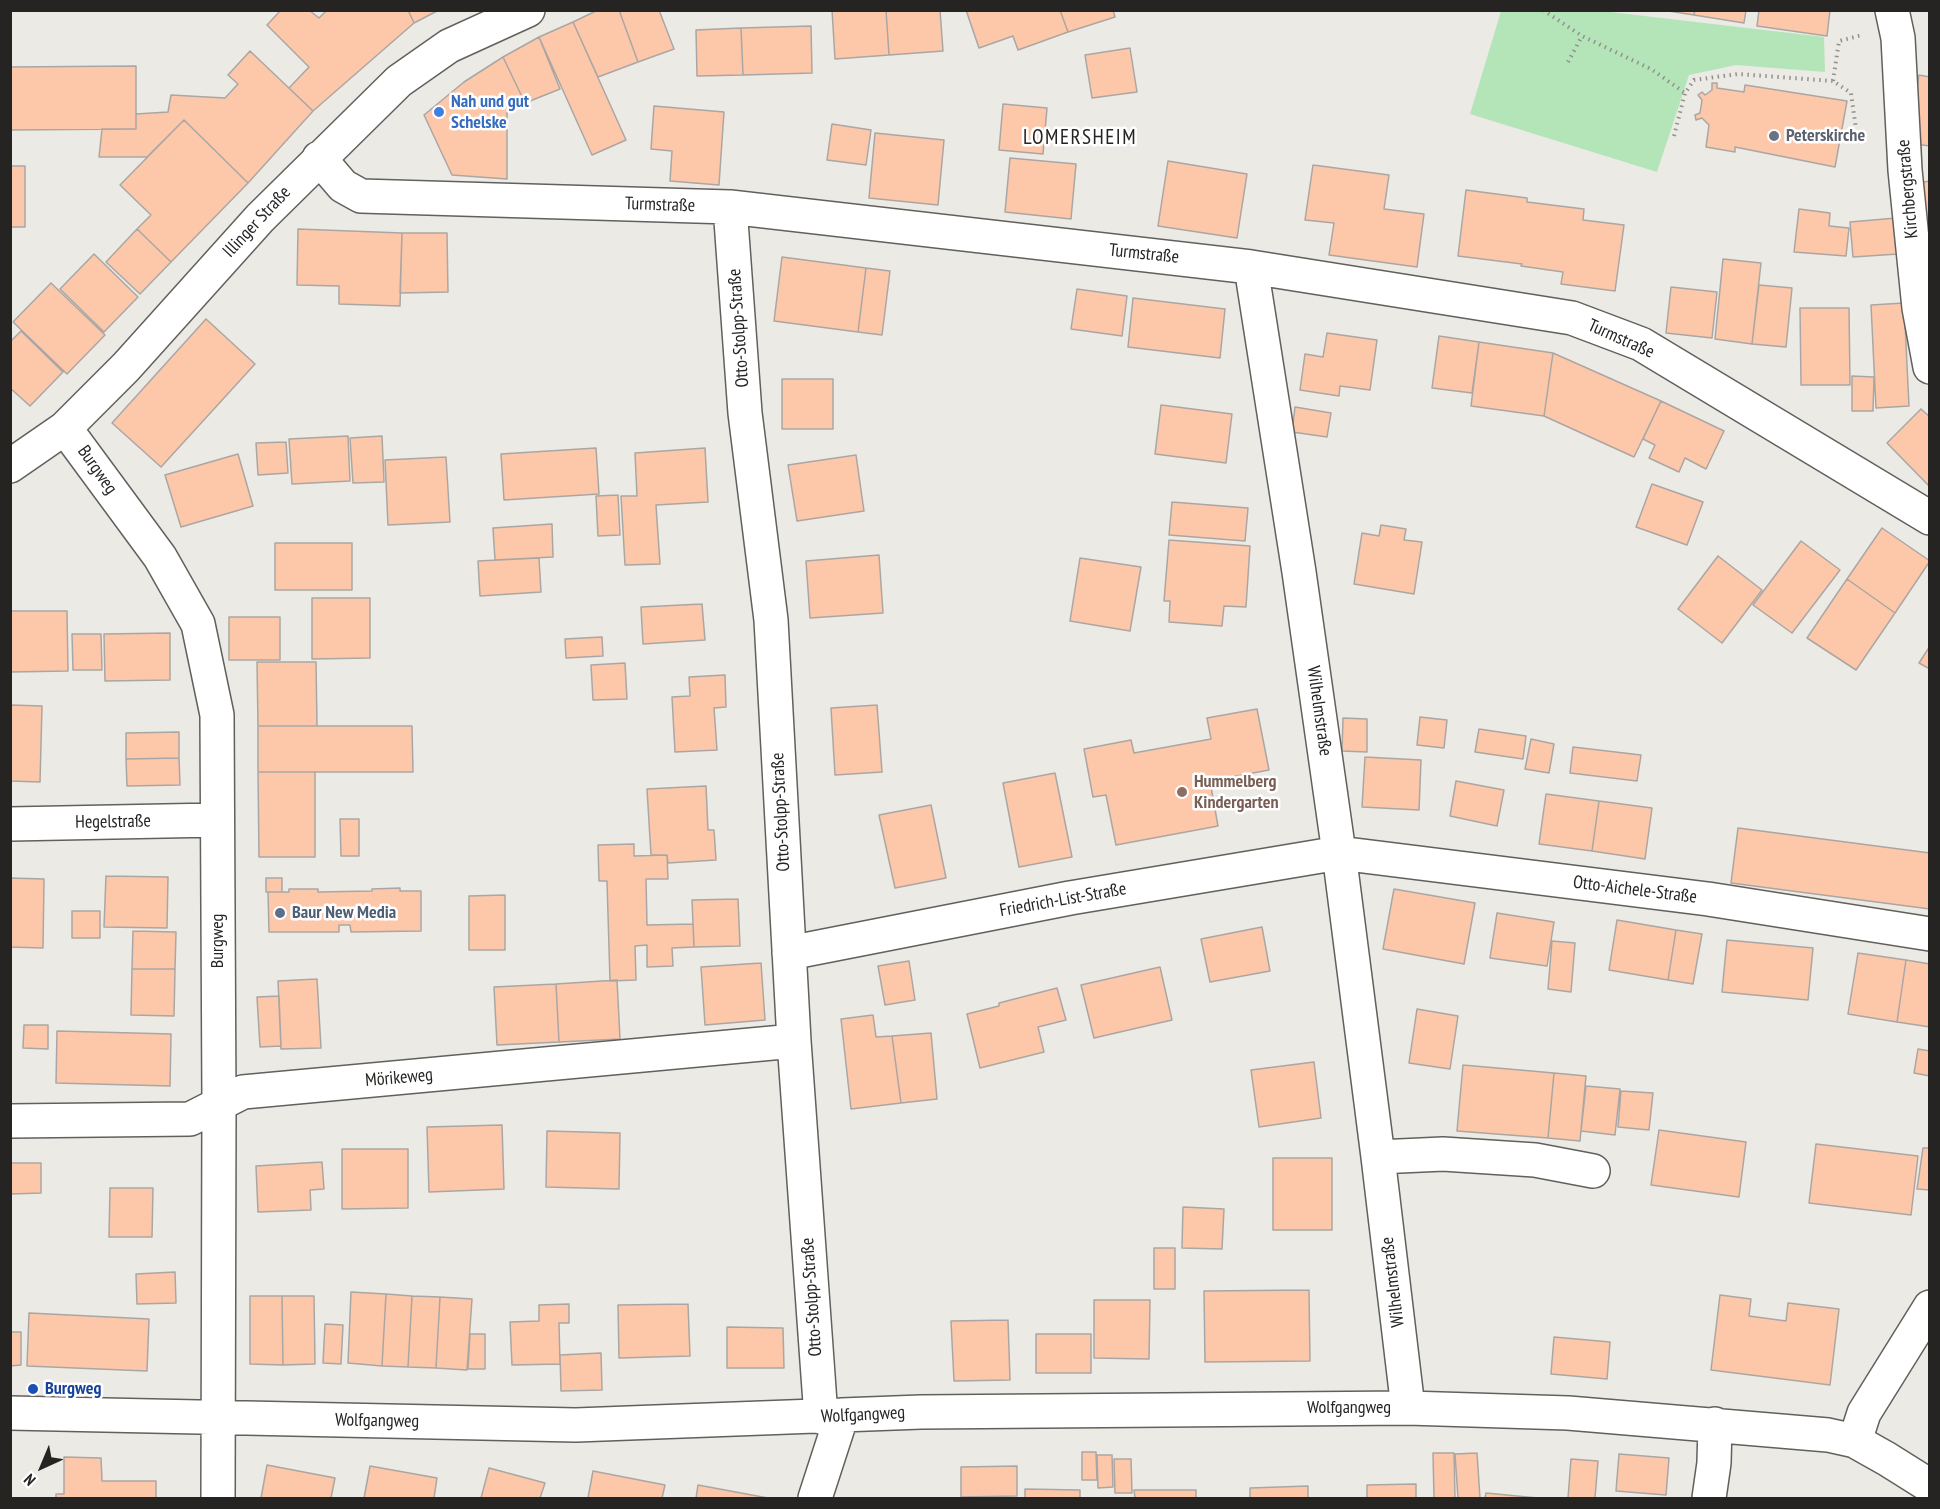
<!DOCTYPE html>
<html>
<head>
<meta charset="utf-8">
<style>
	body { margin:0 }
	#map { position:relative; width:1940px; height:1509px; overflow:hidden; background:#eceae5; font-family:"PT Sans Narrow",sans-serif }
	canvas { display:block }
	.frame { position:absolute; inset:0; border:12px solid #252422; pointer-events:none }
	.north { position:absolute; left:12px; top:1437px; width:60px; height:60px; -webkit-text-stroke:4px #fff; paint-order:stroke; rotate:224deg; font-size:16px; font-weight:700; line-height:24px; text-align:center; color:#252422 }
	.north::after { content:''; display:block; margin:auto; width:21px; height:27px; background:#252422; clip-path:polygon(50% 0,100% 100%,50% 72%,0 100%) }
</style>
</head>
<body>
<div id="map">
<canvas width="1940" height="1509"></canvas>
<div class="frame"></div>
<div class="north">N</div>
</div>
<script>
const context = document.querySelector('canvas').getContext('2d');
context.lineJoin = 'round';
function fillPath(path, color) { context.fillStyle = color; context.fill(path, 'evenodd'); }
const poly = rows => new Path2D(rows.map(r => 'M' + r).join(''));
function stroke(path, color, width, dash) { context.strokeStyle = color; context.lineWidth = width; context.lineCap = dash ? 'butt' : 'round'; context.setLineDash(dash || []); context.stroke(path); }
function write(font, color, halo, rows, align = 'center') {
  context.font = font + ' "PT Sans Narrow",sans-serif'; context.lineWidth = 5; context.setLineDash([]); context.textBaseline = 'middle'; context.strokeStyle = halo; context.fillStyle = color; for (const [text, x, y, turn = 0] of rows) {
    context.save(); context.translate(x, y); context.rotate((+turn || 0) * Math.PI / 180); context.textAlign = isNaN(turn) ? turn : align; if (halo) context.strokeText(text, 0, 0); context.fillText(text, 0, 0); context.restore();
  }
}
fillPath(poly([
	[1501,11,1602,11,1824,37,1825,72,1736,65,1689,75,1657,172,1470,114]
]), '#b4e5b8');
const building = poly([
	[281,10,309,10,319,18,327,10,408,10,414,23,313,111,289,88,309,67,267,25,281,10],
	[408,10,439,10,414,23,408,10],
	[598,10,619,10,638,62,598,77,573,22,598,10],
	[619,10,659,10,674,49,638,62,619,10],
	[832,10,886,10,889,55,835,59,832,10],
	[886,10,940,10,943,51,889,55,886,10],
	[966,10,1060,10,1068,32,1018,50,1013,36,979,48,966,10],
	[1060,10,1113,10,1115,17,1068,32,1060,10],
	[1662,10,1695,10,1694,15,1662,10],
	[1695,10,1746,10,1744,23,1694,15,1695,10],
	[1759,10,1830,10,1827,36,1757,26,1759,10],
	[573,22,626,140,592,155,539,37,573,22],
	[811,26,812,73,743,75,741,28,811,26],
	[741,28,743,75,697,76,696,30,741,28],
	[539,37,560,89,525,103,503,57,539,37],
	[1130,48,1137,92,1092,98,1085,55,1130,48],
	[250,51,313,111,248,183,184,120,147,157,99,157,102,129,136,129,136,114,168,112,171,95,225,98,238,84,228,75,250,51],
	[503,57,525,103,507,112,507,179,452,175,424,115,464,82,503,57],
	[136,66,136,129,10,130,10,67,136,66],
	[1919,75,1930,77,1930,146,1908,143,1919,75],
	[1712,83,1717,83,1717,88,1744,92,1745,85,1847,101,1835,167,1735,147,1735,152,1706,147,1709,125,1702,118,1696,120,1695,115,1700,113,1702,100,1698,95,1702,92,1705,95,1712,90,1712,83],
	[1003,104,1047,108,1043,154,999,150,1003,104],
	[654,106,724,112,719,185,670,181,672,151,651,149,654,106],
	[184,120,248,183,171,262,137,229,151,215,120,185,184,120],
	[832,124,871,130,866,165,827,160,832,124],
	[875,133,944,140,938,205,869,198,875,133],
	[1010,158,1076,164,1071,219,1005,212,1010,158],
	[1168,161,1247,174,1237,238,1158,226,1168,161],
	[1313,165,1389,175,1384,209,1424,214,1417,267,1329,255,1334,223,1305,220,1313,165],
	[10,166,25,166,25,227,10,227,10,166],
	[1930,181,1930,243,1917,183,1930,181],
	[1466,190,1527,198,1527,202,1584,209,1583,220,1624,225,1615,291,1561,284,1563,272,1521,266,1522,264,1458,256,1466,190],
	[1799,209,1830,213,1829,226,1849,228,1846,256,1794,252,1799,209],
	[1896,218,1898,254,1853,257,1850,222,1896,218],
	[137,229,171,262,140,294,106,262,137,229],
	[298,229,402,233,400,306,339,304,339,286,297,285,298,229],
	[402,233,447,233,448,292,400,293,402,233],
	[94,254,138,297,104,332,60,289,94,254],
	[782,257,866,268,858,332,774,321,782,257],
	[1723,259,1761,263,1752,344,1715,339,1723,259],
	[866,268,890,271,882,335,858,332,866,268],
	[51,283,105,335,67,374,13,322,51,283],
	[1759,285,1792,288,1786,347,1752,344,1759,285],
	[1671,287,1717,292,1712,338,1666,333,1671,287],
	[1077,289,1127,296,1122,336,1071,329,1077,289],
	[1133,298,1225,309,1220,358,1128,347,1133,298],
	[1904,303,1909,406,1876,408,1871,305,1904,303],
	[1800,308,1849,308,1850,385,1801,385,1800,308],
	[206,319,255,364,161,467,112,423,206,319],
	[21,331,63,372,30,406,10,388,10,342,21,331],
	[1327,333,1377,340,1370,390,1340,386,1339,396,1300,390,1305,354,1323,357,1327,333],
	[1439,336,1479,342,1472,393,1432,388,1439,336],
	[1479,342,1553,353,1544,416,1471,406,1479,342],
	[1553,353,1661,401,1634,457,1544,416,1553,353],
	[1852,376,1874,377,1873,411,1852,411,1852,376],
	[782,379,833,379,833,429,782,429,782,379],
	[1661,401,1724,431,1706,469,1685,458,1679,472,1649,458,1655,445,1643,439,1661,401],
	[1161,405,1232,414,1226,463,1155,454,1161,405],
	[1295,407,1331,413,1327,437,1292,432,1295,407],
	[1921,409,1930,417,1930,487,1887,443,1921,409],
	[348,436,350,481,292,484,289,439,348,436],
	[382,436,384,482,353,483,350,438,382,436],
	[286,442,288,473,258,475,256,443,286,442],
	[596,448,599,494,504,500,501,454,596,448],
	[705,448,708,502,656,505,660,564,625,565,621,496,637,496,635,453,705,448],
	[238,454,253,506,181,527,165,475,238,454],
	[856,455,864,511,797,521,788,465,856,455],
	[446,457,450,522,388,525,385,460,446,457],
	[1652,484,1703,502,1687,545,1636,527,1652,484],
	[618,495,620,535,598,536,596,496,618,495],
	[1172,502,1248,508,1245,541,1169,535,1172,502],
	[552,524,553,557,495,560,493,528,552,524],
	[1381,525,1406,529,1404,540,1422,542,1414,594,1354,584,1362,533,1379,536,1381,525],
	[1882,528,1930,561,1895,613,1847,579,1882,528],
	[1169,540,1250,546,1246,607,1224,606,1222,626,1169,622,1170,601,1164,601,1169,540],
	[1801,541,1840,570,1792,633,1753,605,1801,541],
	[275,543,352,543,352,590,275,590,275,543],
	[879,555,883,613,810,618,806,561,879,555],
	[1718,556,1762,590,1722,643,1678,609,1718,556],
	[539,558,541,592,480,596,478,561,539,558],
	[1080,558,1141,567,1130,631,1070,621,1080,558],
	[1847,579,1895,613,1856,670,1807,638,1847,579],
	[312,598,370,598,370,658,312,659,312,598],
	[702,604,705,640,643,644,641,607,702,604],
	[10,611,67,611,68,671,10,672,10,611],
	[229,617,280,617,280,660,229,660,229,617],
	[170,633,170,680,105,681,104,634,170,633],
	[72,634,101,634,102,670,73,670,72,634],
	[602,637,603,656,566,658,565,639,602,637],
	[1930,646,1930,669,1919,663,1930,646],
	[257,662,316,662,317,726,258,726,257,662],
	[625,663,627,699,593,700,591,665,625,663],
	[725,675,726,707,714,708,717,750,675,752,672,697,690,696,689,677,725,675],
	[10,705,42,706,40,782,10,781,10,705],
	[877,705,882,772,835,775,831,708,877,705],
	[1257,709,1269,770,1210,781,1218,826,1116,845,1106,795,1093,797,1084,749,1131,740,1134,753,1211,739,1207,718,1257,709],
	[1420,717,1447,720,1444,748,1417,745,1420,717],
	[1343,718,1367,719,1367,752,1342,751,1343,718],
	[258,726,412,726,413,772,258,772,258,726],
	[1479,729,1526,736,1523,759,1475,752,1479,729],
	[179,732,179,758,126,759,126,733,179,732],
	[1531,739,1554,744,1549,773,1525,769,1531,739],
	[1573,747,1641,755,1637,781,1570,773,1573,747],
	[1365,757,1421,760,1419,810,1362,807,1365,757],
	[179,758,180,785,127,786,126,759,179,758],
	[258,772,315,772,315,857,259,857,258,772],
	[1055,773,1072,857,1019,867,1003,783,1055,773],
	[1456,781,1504,790,1497,826,1450,816,1456,781],
	[706,786,708,830,714,830,716,860,668,863,667,855,651,855,647,789,706,786],
	[1546,794,1599,801,1592,851,1539,844,1546,794],
	[1599,801,1652,808,1645,859,1592,851,1599,801],
	[931,805,946,878,895,888,879,815,931,805],
	[340,819,359,819,359,856,341,856,340,819],
	[1738,828,1930,853,1930,909,1731,883,1738,828],
	[634,844,634,856,667,855,668,879,646,879,647,925,693,924,694,947,672,948,673,966,647,967,647,945,635,946,636,980,610,981,607,881,599,881,598,845,634,844],
	[106,876,168,877,167,928,104,927,106,876],
	[10,878,44,879,43,948,10,947,10,878],
	[266,878,282,878,282,892,266,892,266,878],
	[400,888,400,891,421,891,421,931,351,932,350,925,339,925,339,932,269,932,268,892,289,892,289,889,318,889,318,892,372,891,372,889,400,888],
	[1394,889,1475,903,1464,964,1383,949,1394,889],
	[505,895,505,950,469,950,469,896,505,895],
	[738,899,740,946,694,947,692,900,738,899],
	[72,911,100,911,100,938,72,938,72,911],
	[1497,913,1554,922,1547,966,1490,958,1497,913],
	[1617,920,1676,930,1668,980,1609,970,1617,920],
	[1262,927,1270,971,1210,982,1201,939,1262,927],
	[1676,930,1702,934,1693,984,1668,980,1676,930],
	[133,931,176,932,175,969,132,969,133,931],
	[1727,940,1813,948,1808,1000,1722,992,1727,940],
	[1552,941,1575,943,1571,992,1548,989,1552,941],
	[1858,953,1906,960,1897,1022,1848,1014,1858,953],
	[1906,960,1930,964,1930,1027,1897,1022,1906,960],
	[909,961,915,1000,885,1005,878,966,909,961],
	[761,963,765,1020,705,1025,701,967,761,963],
	[1160,967,1172,1020,1094,1038,1081,985,1160,967],
	[132,969,175,969,174,1016,131,1015,132,969],
	[317,979,321,1048,281,1049,278,981,317,979],
	[617,980,620,1039,559,1042,556,984,617,980],
	[556,984,559,1042,497,1045,494,987,556,984],
	[1057,988,1066,1020,1038,1027,1044,1052,980,1068,967,1014,999,1006,999,1003,1057,988],
	[279,996,281,1046,260,1047,257,997,279,996],
	[1417,1009,1458,1016,1450,1069,1409,1063,1417,1009],
	[873,1015,876,1037,892,1036,901,1103,851,1109,841,1019,873,1015],
	[24,1025,48,1025,48,1049,23,1048,24,1025],
	[57,1031,171,1034,170,1086,56,1083,57,1031],
	[931,1033,937,1099,901,1103,892,1036,931,1033],
	[1918,1049,1930,1051,1930,1076,1914,1073,1918,1049],
	[1314,1062,1321,1118,1259,1127,1251,1070,1314,1062],
	[1463,1065,1554,1073,1548,1138,1457,1131,1463,1065],
	[1554,1073,1586,1076,1580,1141,1548,1138,1554,1073],
	[1586,1086,1620,1089,1615,1135,1581,1131,1586,1086],
	[1621,1091,1653,1093,1649,1130,1618,1127,1621,1091],
	[502,1125,504,1189,429,1192,427,1127,502,1125],
	[1659,1130,1746,1142,1739,1197,1651,1185,1659,1130],
	[547,1131,620,1133,619,1189,546,1187,547,1131],
	[1816,1144,1918,1156,1911,1215,1809,1203,1816,1144],
	[1923,1148,1930,1148,1930,1190,1917,1189,1923,1148],
	[342,1149,408,1149,408,1208,342,1209,342,1149],
	[1273,1158,1332,1158,1332,1230,1273,1230,1273,1158],
	[322,1162,324,1189,310,1190,311,1210,258,1212,256,1166,322,1162],
	[10,1163,41,1163,41,1193,10,1194,10,1163],
	[110,1188,153,1188,152,1237,109,1237,110,1188],
	[1183,1207,1224,1209,1222,1249,1182,1248,1183,1207],
	[1154,1248,1175,1248,1175,1289,1154,1289,1154,1248],
	[175,1272,176,1303,137,1304,136,1274,175,1272],
	[1309,1290,1310,1361,1205,1362,1204,1291,1309,1290],
	[351,1292,386,1294,382,1366,348,1363,351,1292],
	[386,1294,412,1296,408,1367,382,1366,386,1294],
	[1720,1295,1751,1299,1749,1316,1786,1321,1788,1303,1839,1309,1830,1385,1711,1370,1720,1295],
	[250,1296,282,1296,283,1365,250,1364,250,1296],
	[282,1296,314,1296,315,1364,283,1365,282,1296],
	[412,1296,440,1297,436,1368,408,1367,412,1296],
	[440,1297,472,1299,467,1370,436,1368,440,1297],
	[1094,1300,1150,1300,1149,1359,1094,1358,1094,1300],
	[569,1304,569,1323,559,1323,560,1364,512,1365,510,1322,539,1321,539,1305,569,1304],
	[688,1304,690,1356,619,1358,618,1305,688,1304],
	[29,1313,149,1319,147,1371,27,1366,29,1313],
	[1008,1320,1010,1380,954,1381,951,1321,1008,1320],
	[325,1324,343,1325,341,1364,323,1363,325,1324],
	[727,1327,783,1328,784,1368,727,1368,727,1327],
	[10,1332,21,1332,21,1365,10,1366,10,1332],
	[470,1334,485,1334,485,1369,468,1369,470,1334],
	[1036,1334,1091,1334,1091,1373,1036,1373,1036,1334],
	[1554,1337,1610,1342,1607,1379,1551,1374,1554,1337],
	[601,1353,602,1390,561,1391,560,1355,601,1353],
	[1082,1452,1096,1452,1097,1480,1082,1480,1082,1452],
	[1433,1453,1454,1453,1455,1498,1434,1498,1433,1453],
	[1477,1453,1480,1498,1458,1498,1455,1454,1477,1453],
	[1619,1454,1669,1458,1666,1495,1616,1491,1619,1454],
	[1097,1455,1112,1455,1113,1487,1098,1488,1097,1455],
	[64,1457,101,1458,102,1481,156,1481,156,1498,56,1498,56,1494,64,1494,64,1457],
	[1114,1459,1131,1459,1132,1493,1115,1493,1114,1459],
	[1571,1459,1598,1461,1595,1498,1568,1498,1571,1459],
	[267,1465,335,1478,331,1498,261,1498,267,1465],
	[370,1466,437,1478,434,1498,364,1498,370,1466],
	[1017,1466,1017,1496,961,1497,961,1467,1017,1466],
	[489,1468,545,1483,540,1498,481,1498,489,1468],
	[593,1471,665,1485,662,1498,588,1498,593,1471],
	[1416,1484,1416,1498,1367,1498,1367,1485,1416,1484],
	[698,1485,768,1498,696,1498,698,1485],
	[1308,1486,1308,1498,1250,1498,1250,1488,1308,1486],
	[1025,1489,1080,1490,1080,1498,1025,1498,1025,1489],
	[1134,1490,1196,1490,1196,1498,1135,1498,1134,1490],
	[1486,1493,1538,1498,1485,1498,1486,1493]
]);
fillPath(building, '#fdc8aa');
stroke(building, '#aba6a3', 1.5);
const minor = poly([
	[1892,10,1898,38,1905,170,1919,308,1930,367],
	[319,158,343,186,361,196,730,207,1251,267,1572,318,1641,344,1930,518],
	[730,207,745,413,771,620,794,1041,821,1417],
	[1251,267,1299,572,1339,853,1378,1157,1408,1408],
	[65,428,160,557,198,624,217,715,219,1105,218,1498],
	[10,466,65,428,126,367,260,218,399,81,449,46,528,10],
	[10,824,216,820],
	[789,953,1070,898,1339,853,1708,899,1930,934],
	[10,1121,190,1119,243,1092,794,1041],
	[1378,1157,1443,1154,1535,1160,1593,1171],
	[10,1413,576,1425,921,1412,1408,1408,1568,1413,1828,1435,1855,1441,1887,1459,1930,1486],
	[1855,1441,1864,1413,1930,1307],
	[815,1498,842,1415],
	[1709,1498,1714,1463,1715,1424]
]);
stroke(minor, '#62605c', 36);
stroke(poly([
	[1543,10,1582,36,1651,69,1685,93],
	[1568,62,1582,36],
	[1833,81,1839,41,1862,35],
	[1674,136,1685,93,1694,80,1738,74,1833,81,1851,93,1856,129]
]), '#93918e', 4, [1.5, 4.5]);
stroke(minor, '#fff', 33);
for (const [x, y, r, color] of [
	[439,112,6,"#3f7fe0"],
	[1774,136,6,"#6b7280"],
	[1182,792,6,"#8d6e63"],
	[280,913,6,"#5c6f8a"],
	[33,1389,6,"#1a4fb4"]
]) { const dot = new Path2D(); dot.arc(x, y, r, 0, 2 * Math.PI); context.fillStyle = color; context.fill(dot); stroke(dot, '#fff', 2); }
write('bold 18px', '#366cbe', '#fff', [
	["Nah und gut",451,102],
	["Schelske",451,123]
], 'left');
write('bold 18px', '#5b616d', '#fff', [
	["Peterskirche",1786,136]
], 'left');
write('18px', '#252422', '#fff', [
	["Kirchbergstraße",1908,189,-95],
	["Turmstraße",660,205,2],
	["Illinger Straße",257,222,-47],
	["Turmstraße",1144,254,6],
	["Otto-Stolpp-Straße",739,328,-94],
	["Turmstraße",1621,339,24],
	["Burgweg",97,470,55],
	["Wilhelmstraße",1319,711,82],
	["Otto-Stolpp-Straße",781,812,-93],
	["Hegelstraße",113,822,-1],
	["Otto-Aichele-Straße",1635,890,7],
	["Friedrich-List-Straße",1063,900,-10],
	["Burgweg",218,941,-90],
	["Mörikeweg",399,1078,-5],
	["Wilhelmstraße",1393,1282,-97],
	["Otto-Stolpp-Straße",812,1297,-94],
	["Wolfgangweg",1349,1408],
	["Wolfgangweg",863,1415,-3],
	["Wolfgangweg",377,1421,1]
]);
write('bold 18px', '#785e54', '#fff', [
	["Hummelberg",1194,782],
	["Kindergarten",1194,803]
], 'left');
write('bold 18px', '#4e5e75', '#fff', [
	["Baur New Media",292,913]
], 'left');
write('bold 18px', '#164399', '#fff', [
	["Burgweg",45,1389]
], 'left');
context.letterSpacing = '1.5px';
write('21px', '#252422', '#fff', [
	["LOMERSHEIM",1080,138]
]);
context.letterSpacing = '0px';
</script>
</body>
</html>
